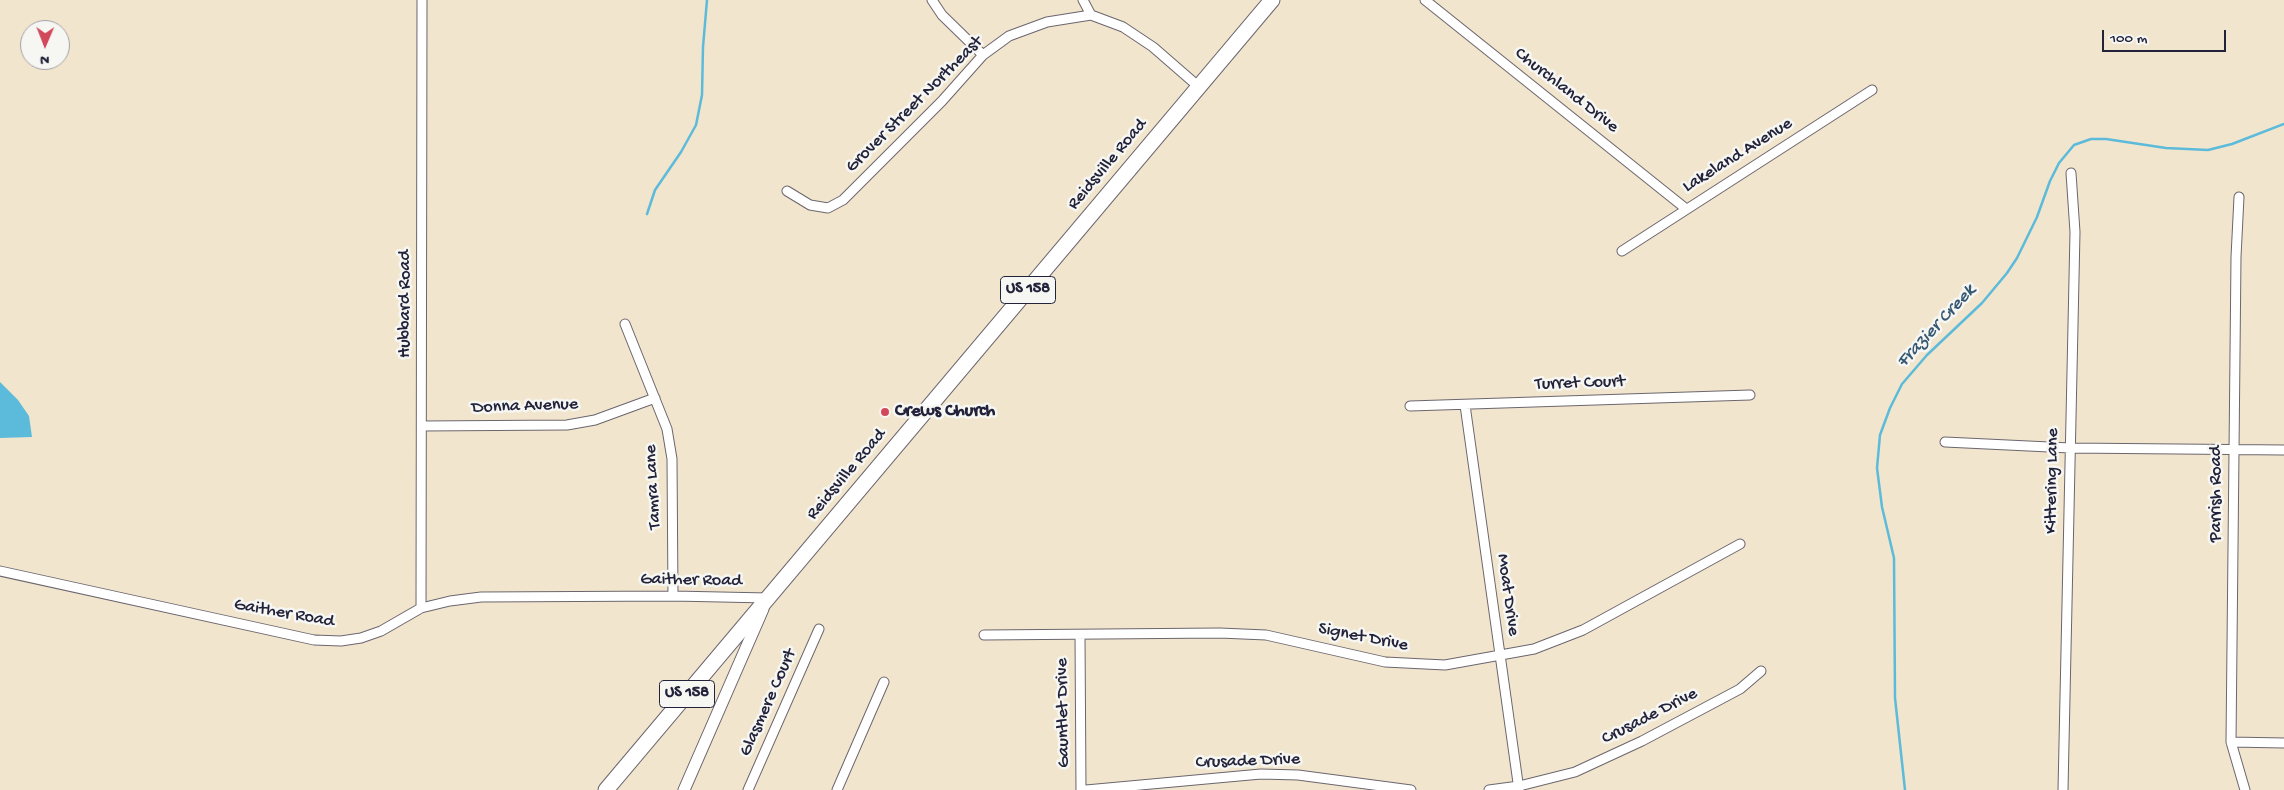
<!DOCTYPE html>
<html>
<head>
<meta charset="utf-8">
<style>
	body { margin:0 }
	#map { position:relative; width:2284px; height:790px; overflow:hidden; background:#f2e5cd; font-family:"Gochi Hand",sans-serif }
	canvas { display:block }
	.north { position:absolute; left:20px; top:20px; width:50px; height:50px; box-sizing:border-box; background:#f6f6f2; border:1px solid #a1a1a9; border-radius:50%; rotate:181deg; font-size:14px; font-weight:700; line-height:20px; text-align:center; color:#22223b }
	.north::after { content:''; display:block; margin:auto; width:18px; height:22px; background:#d1495b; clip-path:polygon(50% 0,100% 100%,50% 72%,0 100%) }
	.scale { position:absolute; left:2102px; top:30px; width:124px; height:22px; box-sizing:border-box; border:2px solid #22223b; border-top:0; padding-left:6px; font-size:15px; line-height:18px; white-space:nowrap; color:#22223b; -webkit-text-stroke:4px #f6f6f2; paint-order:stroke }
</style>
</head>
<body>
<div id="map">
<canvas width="2284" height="790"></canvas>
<div class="north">N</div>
<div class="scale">100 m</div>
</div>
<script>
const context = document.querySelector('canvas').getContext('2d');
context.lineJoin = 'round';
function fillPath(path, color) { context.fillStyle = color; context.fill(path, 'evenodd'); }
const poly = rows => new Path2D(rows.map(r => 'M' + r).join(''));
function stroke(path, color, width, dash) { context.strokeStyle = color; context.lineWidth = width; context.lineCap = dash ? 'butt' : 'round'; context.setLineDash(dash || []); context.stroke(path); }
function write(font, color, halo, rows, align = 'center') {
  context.font = font + ' "Gochi Hand",sans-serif'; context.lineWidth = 5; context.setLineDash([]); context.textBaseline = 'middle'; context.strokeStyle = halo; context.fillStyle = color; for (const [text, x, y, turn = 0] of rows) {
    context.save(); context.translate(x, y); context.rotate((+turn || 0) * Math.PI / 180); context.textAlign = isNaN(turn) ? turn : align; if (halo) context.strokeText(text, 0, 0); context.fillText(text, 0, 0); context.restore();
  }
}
fillPath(poly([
	[0,382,18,400,29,416,32,437,0,438]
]), '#5cbbda');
stroke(poly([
	[647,214,655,190,681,152,696,125,702,95,703,47,707,0],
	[1905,790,1895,698,1894,558,1882,507,1877,468,1880,435,1890,408,1902,384,1927,355,1982,303,2007,273,2017,258,2037,217,2050,181,2059,163,2074,145,2091,139,2106,139,2166,148,2208,150,2232,144,2284,124]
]), '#5cbbda', 2.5);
const minor = poly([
	[932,0,942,15,983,55],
	[1083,0,1091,15],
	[1425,0,1685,208],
	[787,191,810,205,828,208,843,200,942,101,983,55,1009,36,1047,22,1091,15,1123,27,1153,47,1199,87],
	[2239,197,2236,257,2231,742,2245,790],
	[1622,251,1872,90],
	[625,324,667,429,672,459,673,596],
	[1465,405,1519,790],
	[1410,406,1750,395],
	[422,426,567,425,595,420,655,398],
	[1945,442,2070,448,2284,450],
	[0,571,314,640,341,641,361,638,381,631,421,608,450,601,481,597,673,596,768,598],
	[421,608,422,0],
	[984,635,1220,633,1266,635,1385,662,1445,665,1534,649,1583,630,1740,544],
	[1080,635,1081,790],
	[2231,742,2284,743],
	[748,790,819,629],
	[837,790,884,682],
	[1086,790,1261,774,1298,775,1411,790],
	[1489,790,1519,786,1575,772,1642,741,1740,689,1761,671],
	[2063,790,2075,232,2071,173]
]);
const tertiary = poly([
	[684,790,763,609]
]);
const trunk = poly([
	[606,790,1272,0]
]);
stroke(minor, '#6b666e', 11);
stroke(tertiary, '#6b666e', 13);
stroke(trunk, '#6b666e', 17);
stroke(minor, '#fff', 9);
stroke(tertiary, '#fff', 11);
stroke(trunk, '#fff', 15);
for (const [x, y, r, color] of [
	[885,412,5,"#d1495b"]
]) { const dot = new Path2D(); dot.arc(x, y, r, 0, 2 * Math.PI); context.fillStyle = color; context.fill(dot); stroke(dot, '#f6f6f2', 2); }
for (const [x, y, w] of [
	[1028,290,55],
	[687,694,55]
]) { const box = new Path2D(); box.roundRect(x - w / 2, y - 13.5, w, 27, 4); context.fillStyle = '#f6f6f2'; context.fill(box); stroke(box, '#22223b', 1); }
write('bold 16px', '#22223b', null, [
	["US 158",1028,290],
	["US 158",687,694]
]);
write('18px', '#22223b', '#f6f6f2', [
	["Churchland Drive",1566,91,38],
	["Grover Street Northeast",915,105,-45],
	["Lakeland Avenue",1738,156,-32],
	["Reidsville Road",1108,165,-50],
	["Hubbard Road",406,304,-90],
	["Turret Court",1580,384,-2],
	["Donna Avenue",525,407,-2],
	["Reidsville Road",847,475,-50],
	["Kittering Lane",2053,481,-89],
	["Tamra Lane",654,487,-93],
	["Parrish Road",2217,494,-90],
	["Gaither Road",691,581,1],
	["Moat Drive",1507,595,82],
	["Gaither Road",284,614,10],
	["Signet Drive",1363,638,11],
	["Glasmere Court",769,703,-66],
	["Gauntlet Drive",1064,713,-91],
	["Crusade Drive",1650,717,-27],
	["Crusade Drive",1248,762,-2]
]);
write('bold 18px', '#22223b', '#f6f6f2', [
	["Crews Church",895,412]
], 'left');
write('italic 19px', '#365873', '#f6f6f2', [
	["Frazier Creek",1937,327,-47]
]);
</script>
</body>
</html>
